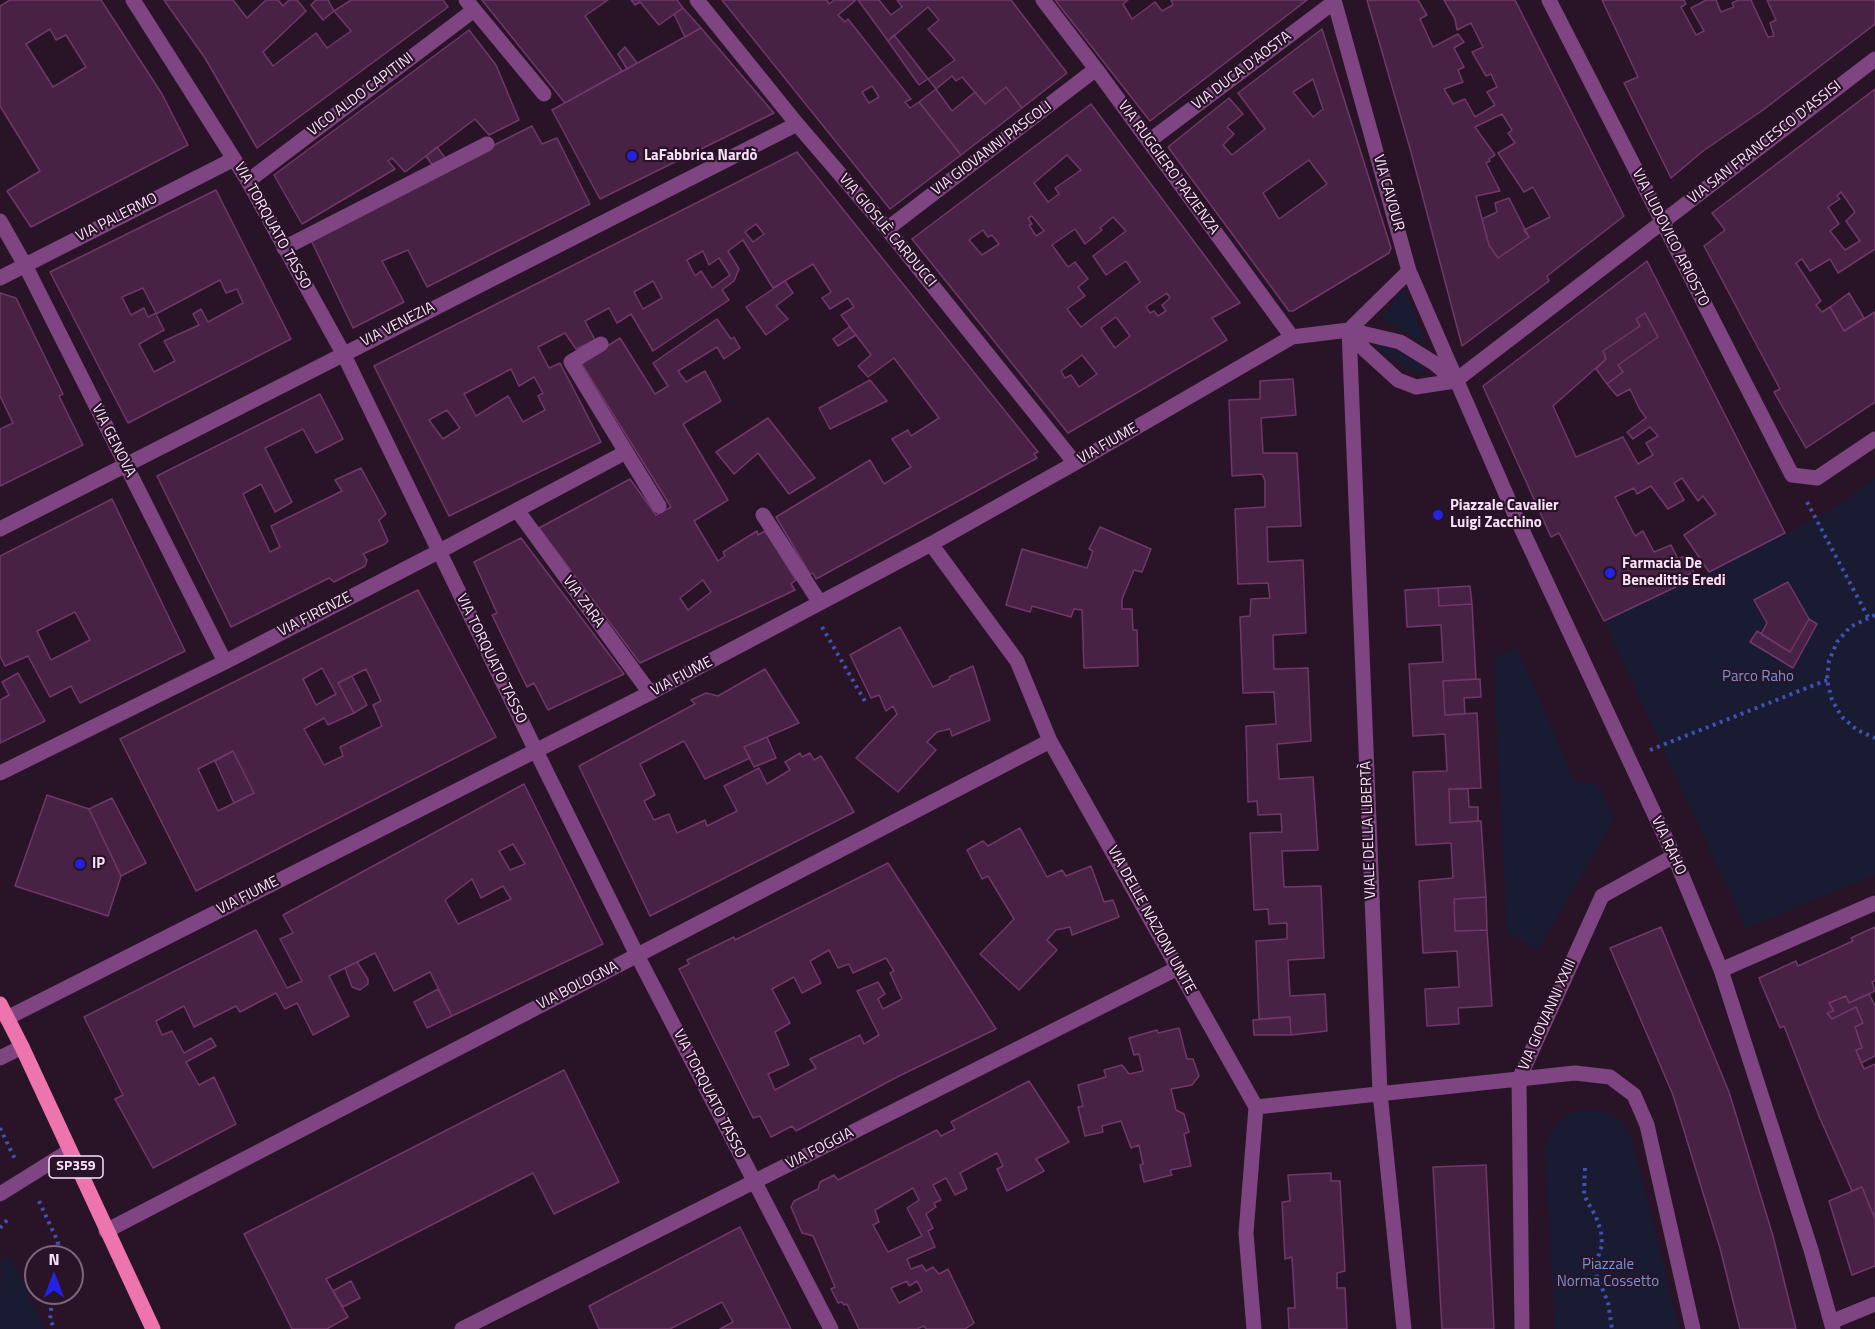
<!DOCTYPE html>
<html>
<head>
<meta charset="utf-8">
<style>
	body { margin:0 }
	#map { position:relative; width:1875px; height:1329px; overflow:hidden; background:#291427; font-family:"Titillium Web",sans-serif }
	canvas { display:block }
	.north { position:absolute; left:24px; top:1245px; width:60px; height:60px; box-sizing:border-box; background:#291427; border:2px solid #7d667c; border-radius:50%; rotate:0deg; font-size:16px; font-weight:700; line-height:24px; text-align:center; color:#fbe0fb }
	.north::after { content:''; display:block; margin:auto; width:21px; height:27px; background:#2423e4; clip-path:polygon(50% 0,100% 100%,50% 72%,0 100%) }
</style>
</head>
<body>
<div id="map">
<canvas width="1875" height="1329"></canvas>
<div class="north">N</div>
</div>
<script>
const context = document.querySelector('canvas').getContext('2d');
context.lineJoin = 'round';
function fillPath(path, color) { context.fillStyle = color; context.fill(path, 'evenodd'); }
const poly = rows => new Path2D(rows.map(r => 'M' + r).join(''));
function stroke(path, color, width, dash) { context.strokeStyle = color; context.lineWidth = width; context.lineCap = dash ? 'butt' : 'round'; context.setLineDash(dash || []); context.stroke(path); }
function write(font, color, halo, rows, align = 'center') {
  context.font = font + ' "Titillium Web",sans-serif'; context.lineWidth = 4.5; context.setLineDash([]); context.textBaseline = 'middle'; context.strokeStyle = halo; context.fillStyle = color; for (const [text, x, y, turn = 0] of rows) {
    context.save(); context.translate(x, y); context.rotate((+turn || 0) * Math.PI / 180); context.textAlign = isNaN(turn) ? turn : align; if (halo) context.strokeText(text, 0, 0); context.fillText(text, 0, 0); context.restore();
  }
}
fillPath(poly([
	[1404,287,1426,344,1382,320],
	[1377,343,1389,345,1422,365,1425,372,1415,373,1384,354,1375,345],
	[1875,478,1875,875,1746,928,1604,621,1709,572,1830,511],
	[1517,647,1574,780,1598,785,1614,819,1539,949,1507,934,1494,658],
	[1584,1110,1598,1110,1612,1114,1623,1124,1631,1137,1679,1329,1555,1329,1545,1148,1550,1134,1558,1122,1570,1114],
	[1,1259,11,1259,45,1329,0,1329]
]), '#181b32');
const building = poly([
	[10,0,101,0,162,94,188,145,31,227,7,191,40,171,0,106,0,6,10,0],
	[50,29,56,40,66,35,86,67,53,87,26,44,50,29],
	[164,0,233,0,247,18,266,0,278,0,283,6,289,0,297,0,306,11,263,52,273,66,316,33,327,48,351,31,334,11,351,0,443,0,448,7,257,148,205,58,164,0],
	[316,0,328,0,334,11,323,20,311,5,316,0],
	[482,0,608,0,585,16,622,71,565,103,482,0],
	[631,0,677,0,683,8,659,25,640,2,635,5,631,0],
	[722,0,827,0,829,4,834,0,856,0,838,15,845,22,848,19,911,99,905,102,910,108,919,102,961,155,890,209,722,0],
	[872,86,879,97,869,103,862,92,872,86],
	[858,0,879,0,891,15,902,7,897,0,1011,0,1067,73,1022,108,1006,87,985,104,962,77,956,81,952,76,936,89,928,79,955,60,928,29,939,20,928,7,888,41,858,0],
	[1055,0,1128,0,1123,4,1132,19,1155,2,1162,11,1173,5,1171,0,1307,0,1150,121,1055,0],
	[1367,0,1418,0,1427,15,1420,19,1433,47,1458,34,1464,42,1454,48,1464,67,1458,70,1463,82,1444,89,1453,104,1465,99,1475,117,1495,105,1487,92,1497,87,1491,74,1486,76,1472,52,1483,47,1471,23,1457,30,1455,19,1444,0,1515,0,1624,216,1547,276,1549,281,1462,346,1411,152,1367,0],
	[1502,114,1512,130,1508,133,1515,143,1498,153,1524,192,1533,187,1550,217,1524,230,1529,237,1498,258,1489,245,1476,196,1500,191,1486,163,1490,161,1489,159,1495,155,1475,127,1502,114],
	[1602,0,1684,0,1686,4,1681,7,1696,35,1704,31,1691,8,1706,0,1716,0,1721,12,1734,7,1732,3,1738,0,1751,0,1768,37,1774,36,1770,23,1776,20,1767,0,1875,0,1875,24,1763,110,1703,151,1671,178,1624,83,1638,77,1602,0],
	[683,8,701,28,685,37,674,14,683,8],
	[701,28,774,113,600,199,552,110,701,28],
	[1322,29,1391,248,1389,253,1293,311,1289,311,1168,147,1229,98,1243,114,1227,127,1234,134,1223,145,1232,155,1265,129,1238,93,1322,29],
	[1313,79,1323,109,1313,117,1293,92,1313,79],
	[1309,160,1327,184,1279,219,1263,193,1309,160],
	[469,30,496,65,519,120,489,135,475,119,405,172,392,158,388,161,395,169,302,224,274,175,469,30],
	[894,35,928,79,919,85,888,41,894,35],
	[625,47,637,63,627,69,618,54,625,47],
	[1006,87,1022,108,961,155,919,102,936,89,952,111,975,92,985,104,1006,87],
	[1875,89,1875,249,1838,273,1830,259,1810,271,1802,259,1796,263,1821,301,1816,305,1822,312,1830,307,1844,331,1875,312,1875,402,1806,448,1774,392,1780,389,1704,246,1725,230,1712,213,1875,89],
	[1841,192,1855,212,1846,221,1860,241,1845,250,1830,231,1839,224,1828,207,1840,199,1837,196,1841,192],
	[1091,104,1240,303,1212,318,1227,340,1068,433,912,239,1091,104],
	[1067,155,1081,170,1055,188,1059,194,1048,202,1034,183,1067,155],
	[1032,216,1044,231,1036,236,1029,225,1032,224,1028,218,1032,216],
	[1113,217,1126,231,1093,256,1106,275,1126,261,1140,282,1081,327,1067,309,1085,296,1078,287,1088,279,1075,262,1068,267,1052,245,1075,229,1085,244,1102,230,1100,228,1113,217],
	[983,230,988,237,992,235,999,244,982,255,969,240,983,230],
	[1167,293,1170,298,1162,305,1166,311,1158,316,1154,311,1150,313,1146,307,1167,293],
	[1116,317,1130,336,1115,348,1101,328,1116,317],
	[1082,355,1097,374,1079,387,1071,375,1065,378,1061,371,1082,355],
	[532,126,542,144,557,138,590,204,427,287,408,250,382,261,404,302,353,328,310,238,532,126],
	[437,147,446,159,433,166,426,156,437,147],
	[797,152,1038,452,1034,454,1037,458,816,579,813,573,810,574,776,517,870,460,884,484,911,467,892,439,908,430,911,436,939,418,894,358,868,377,858,366,871,355,841,315,854,307,848,298,830,309,822,298,831,292,813,264,773,288,743,240,728,251,739,269,734,281,722,290,729,300,653,351,631,314,617,323,609,308,585,321,595,340,576,349,565,333,538,347,549,368,560,363,601,442,449,516,374,366,797,152],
	[756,224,764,234,753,242,745,232,756,224],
	[703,251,709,265,719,258,730,275,712,288,701,271,695,276,687,260,703,251],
	[653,281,662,298,643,309,634,292,653,281],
	[511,369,519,386,534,377,543,393,538,396,545,410,523,422,508,396,476,416,464,394,511,369],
	[447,410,460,428,443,439,429,420,447,410],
	[216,190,291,339,128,423,50,272,216,190],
	[220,280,226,293,237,289,243,303,208,322,201,309,193,314,199,325,164,341,175,361,154,372,139,344,164,330,156,314,220,280],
	[143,288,156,313,148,317,144,308,131,315,122,297,143,288],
	[1509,198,1529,237,1498,258,1489,245,1482,219,1497,212,1495,203,1509,198],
	[1647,261,1785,533,1709,572,1684,535,1716,514,1703,496,1698,501,1682,478,1674,483,1684,500,1668,509,1651,486,1637,494,1634,488,1615,497,1635,536,1643,531,1654,552,1671,545,1678,559,1685,556,1694,572,1677,580,1680,585,1604,621,1559,533,1551,537,1483,386,1647,261],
	[1645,313,1658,337,1618,365,1623,372,1607,384,1617,396,1630,389,1639,408,1646,418,1627,432,1633,439,1650,427,1658,436,1646,443,1653,455,1638,464,1623,437,1576,457,1553,406,1606,359,1603,351,1640,326,1636,319,1645,313],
	[785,281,793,293,776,306,788,319,766,335,746,307,785,281],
	[0,293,16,298,63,394,59,396,83,445,0,486,0,429,13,423,0,396,0,293],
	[1849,293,1864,318,1844,331,1830,307,1849,293],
	[1645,313,1658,337,1618,365,1623,372,1607,384,1596,369,1606,359,1603,351,1640,326,1636,319,1645,313],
	[717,319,731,339,734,337,740,348,724,359,717,347,678,371,686,382,705,371,721,401,683,424,728,500,694,521,718,561,725,556,723,552,757,531,758,535,765,531,796,580,791,584,795,590,640,663,539,528,630,479,656,515,671,507,581,363,620,338,655,394,668,386,653,363,717,319],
	[703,580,711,592,688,610,680,598,703,580],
	[849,327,856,335,838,346,833,339,849,327],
	[1293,379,1296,415,1261,418,1263,453,1297,453,1301,526,1267,527,1268,562,1303,560,1306,633,1273,635,1274,669,1308,668,1311,741,1277,744,1279,779,1313,777,1318,850,1282,851,1284,887,1321,886,1324,958,1288,960,1290,996,1325,994,1327,1031,1291,1035,1290,1017,1259,1019,1256,941,1287,939,1287,923,1269,924,1268,909,1254,910,1250,833,1282,832,1281,814,1258,815,1257,801,1248,802,1246,726,1276,724,1274,692,1243,693,1240,617,1250,616,1251,599,1270,598,1268,583,1238,584,1235,509,1265,507,1265,481,1262,474,1232,476,1229,400,1260,399,1260,381,1293,379],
	[870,380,887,401,830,429,819,408,870,380],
	[320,394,343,439,316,453,303,429,265,448,292,502,275,512,261,484,243,494,270,552,280,547,271,526,342,491,335,480,361,468,386,514,379,520,388,541,385,544,363,554,367,560,365,566,334,582,329,578,231,627,157,476,320,394],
	[768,418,815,478,789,494,758,453,734,474,716,452,768,418],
	[112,499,185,651,80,703,71,686,50,697,28,656,5,666,0,656,0,556,112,499],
	[75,612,90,640,51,660,37,631,75,612],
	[1100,527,1151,549,1142,572,1134,570,1122,599,1122,609,1132,609,1133,630,1137,630,1138,666,1084,668,1082,610,1074,609,1071,617,1032,606,1030,612,1006,605,1022,549,1087,568,1093,551,1089,549,1100,527],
	[521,538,624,674,548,710,534,683,527,687,492,615,497,613,474,562,521,538],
	[1788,582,1809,619,1790,652,1761,634,1767,623,1754,600,1788,582],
	[1470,586,1472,604,1439,606,1438,588,1470,586],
	[1438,588,1439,606,1472,604,1476,679,1443,681,1445,715,1477,713,1481,788,1449,789,1450,823,1481,821,1486,897,1454,899,1455,931,1487,930,1492,1006,1458,1008,1459,1024,1427,1026,1425,989,1459,987,1457,951,1423,953,1419,881,1453,878,1451,843,1416,845,1413,772,1447,771,1445,734,1413,736,1409,664,1443,662,1441,625,1407,627,1405,590,1438,588],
	[418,590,496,737,196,891,120,739,418,590],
	[322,668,336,694,316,705,303,679,322,668],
	[366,669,381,701,373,705,382,726,340,747,343,756,324,765,304,729,324,718,328,725,354,713,338,683,366,669],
	[233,751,254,793,218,811,198,769,233,751],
	[1809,619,1817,624,1793,668,1750,642,1757,631,1790,652,1809,619],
	[900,627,933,687,950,679,949,677,973,666,990,720,952,736,950,729,937,732,927,742,936,750,898,792,856,758,897,714,893,706,886,711,879,695,871,698,850,655,900,627],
	[765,669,799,723,744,747,750,758,705,779,684,741,640,764,655,795,644,801,654,820,669,814,677,833,705,820,707,826,737,811,724,786,759,768,767,784,790,770,785,762,800,753,802,757,810,753,814,760,821,756,854,812,650,916,579,766,695,704,691,700,706,693,718,696,765,669],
	[18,673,45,721,0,743,0,700,9,695,2,682,18,673],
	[352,676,367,705,354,713,338,683,352,676],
	[1480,679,1481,697,1464,698,1465,714,1445,715,1443,681,1480,679],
	[767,737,776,758,754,767,744,747,767,737],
	[233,751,254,793,234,803,215,761,233,751],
	[524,784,603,944,452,1016,430,972,394,991,375,953,329,976,349,1016,313,1035,297,1003,285,1009,276,993,240,1012,236,1006,194,1027,184,1006,156,1021,162,1035,172,1031,184,1053,211,1038,216,1046,186,1062,199,1085,214,1077,236,1124,153,1168,115,1099,123,1095,84,1017,256,930,287,988,302,981,280,939,293,933,283,915,524,784],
	[513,844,525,864,510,870,499,851,513,844],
	[472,879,481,898,503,886,511,899,458,924,445,900,472,879],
	[1449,789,1468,789,1469,807,1478,807,1478,821,1450,823,1449,789],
	[47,795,89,809,121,876,108,916,15,886,47,795],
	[112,798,146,863,121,876,89,809,112,798],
	[1020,828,1047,877,1062,870,1066,876,1091,866,1104,902,1113,900,1119,917,1072,935,1070,927,1056,930,1047,940,1057,950,1019,990,980,954,1014,919,988,876,982,879,967,850,983,841,988,846,1020,828],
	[888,863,996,1029,899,1076,796,1131,792,1126,771,1137,760,1116,753,1118,679,969,689,964,687,960,734,937,735,940,888,863],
	[829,950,838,968,849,964,853,973,886,958,894,971,890,973,902,999,883,1009,878,999,885,994,878,982,857,991,879,1035,864,1044,860,1035,810,1059,816,1068,775,1090,768,1074,789,1065,775,1032,790,1023,772,989,794,977,802,993,821,983,810,961,829,950],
	[1486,897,1487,930,1455,931,1454,899,1486,897],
	[1661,927,1729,1092,1773,1236,1796,1329,1740,1329,1720,1248,1673,1095,1610,948,1661,927],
	[1875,927,1875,981,1872,982,1875,991,1849,1003,1846,996,1829,1003,1834,1011,1827,1013,1832,1019,1856,1007,1863,1023,1855,1027,1862,1048,1856,1050,1864,1069,1875,1064,1875,1219,1862,1187,1852,1191,1819,1116,1784,1026,1780,1028,1759,978,1796,961,1798,966,1853,941,1851,938,1875,927],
	[357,962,368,979,368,984,360,990,352,987,345,968,357,962],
	[438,989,452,1016,427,1028,414,1002,438,989],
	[1869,994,1875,1006,1875,1056,1861,1063,1856,1050,1862,1048,1855,1027,1863,1023,1856,1007,1832,1019,1827,1013,1834,1011,1829,1003,1846,996,1849,1003,1869,994],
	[1290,1017,1291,1035,1254,1035,1253,1020,1290,1017],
	[1179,1028,1187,1059,1193,1059,1199,1076,1192,1085,1171,1089,1176,1110,1184,1114,1189,1132,1184,1134,1191,1166,1170,1170,1172,1175,1144,1182,1140,1165,1143,1164,1139,1145,1131,1148,1121,1121,1102,1126,1103,1132,1085,1136,1078,1107,1083,1106,1078,1085,1106,1077,1104,1070,1122,1065,1129,1074,1143,1071,1139,1054,1134,1055,1129,1038,1157,1030,1158,1033,1179,1028],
	[564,1070,619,1182,554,1214,533,1173,326,1279,348,1317,327,1329,292,1329,244,1234,564,1070],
	[1029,1081,1069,1142,1036,1159,1044,1171,1007,1191,997,1169,1003,1166,997,1153,960,1173,967,1189,955,1195,946,1178,933,1185,941,1200,934,1203,936,1207,926,1214,933,1228,928,1231,935,1247,907,1259,911,1269,922,1265,926,1271,933,1267,939,1274,948,1269,974,1323,965,1329,926,1329,924,1326,917,1329,859,1329,847,1304,844,1305,842,1302,838,1303,831,1289,835,1287,813,1236,802,1233,791,1207,794,1201,818,1189,820,1182,834,1175,838,1180,937,1130,941,1136,955,1129,951,1122,1029,1081],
	[913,1188,919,1200,907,1208,922,1236,888,1252,873,1225,879,1222,875,1210,913,1188],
	[907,1281,909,1286,917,1281,922,1291,899,1303,891,1288,907,1281],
	[1486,1165,1494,1329,1442,1329,1433,1167,1486,1165],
	[1331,1173,1331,1181,1340,1181,1345,1271,1337,1273,1337,1288,1345,1288,1347,1329,1289,1329,1288,1308,1295,1308,1292,1257,1285,1259,1282,1202,1290,1201,1288,1175,1331,1173],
	[1862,1187,1875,1219,1875,1266,1852,1275,1829,1201,1862,1187],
	[740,1227,791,1329,720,1329,733,1322,722,1302,670,1329,599,1329,589,1306,740,1227],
	[351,1281,360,1298,343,1307,333,1291,351,1281]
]);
fillPath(building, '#482244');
stroke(building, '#71376b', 1.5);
stroke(poly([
	[1807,502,1868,617],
	[1875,615,1850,627,1837,642,1829,661,1827,680,1832,700,1842,717,1857,730,1875,738],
	[822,627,866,703],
	[1650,750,1827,680],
	[0,1128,15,1159],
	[1585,1168,1584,1195,1596,1217,1601,1231,1602,1245,1594,1270,1608,1302,1612,1329],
	[39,1201,58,1242,56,1257],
	[0,1228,9,1218],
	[53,1293,50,1320,55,1329]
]), '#4051af', 4, [3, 4.5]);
stroke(poly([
	[133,0,248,181,343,353,536,751,637,955,831,1329],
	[466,0,544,94],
	[697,0,797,124,887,229,1075,463],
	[1043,0,1096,69,1292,337],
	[1334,0,1409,271,1516,517,1674,856,1721,970,1811,1250,1833,1329],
	[1549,0,1792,475,1817,478,1875,439],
	[1149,141,1334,2],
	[248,181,474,10],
	[0,221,25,265,225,662],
	[887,229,1096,69],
	[284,248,487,144],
	[0,278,234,159],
	[1349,330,1380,1093,1404,1329],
	[1349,330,1365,350,1398,380,1416,387,1455,381,1875,59],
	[1349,330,1409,271],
	[601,344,571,362,659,506],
	[517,510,650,693],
	[763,515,820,603],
	[0,529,797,124],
	[931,544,1017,661,1050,741,1256,1107,1246,1233,1254,1329],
	[0,773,225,662,438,552,626,452],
	[1721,970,1875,903],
	[7,1018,650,693,931,544,1075,463,1292,337,1349,330,1400,342,1434,363,1455,381],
	[0,1058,22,1047],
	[1256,1107,1575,1073,1610,1077,1634,1095,1647,1125,1693,1329],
	[0,1194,69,1151],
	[106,1231,1050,741],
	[1831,1322,1875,1304],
	[462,1329,1178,968],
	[1522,1329,1519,1079,1602,896,1674,856]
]), '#7e4582', 15);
stroke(poly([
	[0,1004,22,1047,153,1329]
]), '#ee74ad', 15);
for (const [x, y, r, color] of [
	[632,156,6,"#2423e4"],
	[1438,515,6,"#2423e4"],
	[1610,573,6,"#2423e4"],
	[80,864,6,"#2423e4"]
]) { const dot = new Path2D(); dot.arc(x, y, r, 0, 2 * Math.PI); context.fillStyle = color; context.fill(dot); stroke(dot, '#291427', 2); }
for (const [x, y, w] of [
	[76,1167,54]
]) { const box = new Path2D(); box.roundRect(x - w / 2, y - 11, w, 22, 4.5); context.fillStyle = '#291427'; context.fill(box); stroke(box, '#fbe0fb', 1.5); }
write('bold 14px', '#fbe0fb', null, [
	["SP359",76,1167]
]);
write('15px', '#fbe0fb', '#291427', [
	["VIA DUCA D'AOSTA",1242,71,-37],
	["VICO ALDO CAPITINI",361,95,-37],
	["VIA SAN FRANCESCO D'ASSISI",1765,143,-38],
	["VIA GIOVANNI PASCOLI",992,149,-37],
	["VIA RUGGIERO PAZIENZA",1168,168,54],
	["VIA CAVOUR",1388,193,74],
	["VIA PALERMO",117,218,-27],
	["VIA TORQUATO TASSO",272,226,61],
	["VIA GIOSUÈ CARDUCCI",887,231,50],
	["VIA LUDOVICO ARIOSTO",1670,238,63],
	["VIA VENEZIA",398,325,-27],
	["VIA GENOVA",113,441,63],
	["VIA FIUME",1108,444,-30],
	["VIA ZARA",583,602,54],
	["VIA FIRENZE",315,615,-27],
	["VIA TORQUATO TASSO",491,659,64],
	["VIA FIUME",682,677,-28],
	["VIALE DELLA LIBERTÀ",1369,830,-92],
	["VIA RAHO",1668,846,65],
	["VIA FIUME",248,896,-27],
	["VIA DELLE NAZIONI UNITE",1151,920,61],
	["VIA BOLOGNA",578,986,-27],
	["VIA GIOVANNI XXIII",1548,1015,-66],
	["VIA TORQUATO TASSO",709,1094,63],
	["VIA FOGGIA",820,1149,-27]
]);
write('bold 15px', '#fbe0fb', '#291427', [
	["LaFabbrica Nardò",644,156],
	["Piazzale Cavalier",1450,506],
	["Luigi Zacchino",1450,523],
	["Farmacia De",1622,564],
	["Benedittis Eredi",1622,581],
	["IP",92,864]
], 'left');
write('15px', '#7395d4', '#291427', [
	["Parco Raho",1758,677],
	["Piazzale",1608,1265],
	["Norma Cossetto",1608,1282]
]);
</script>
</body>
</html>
